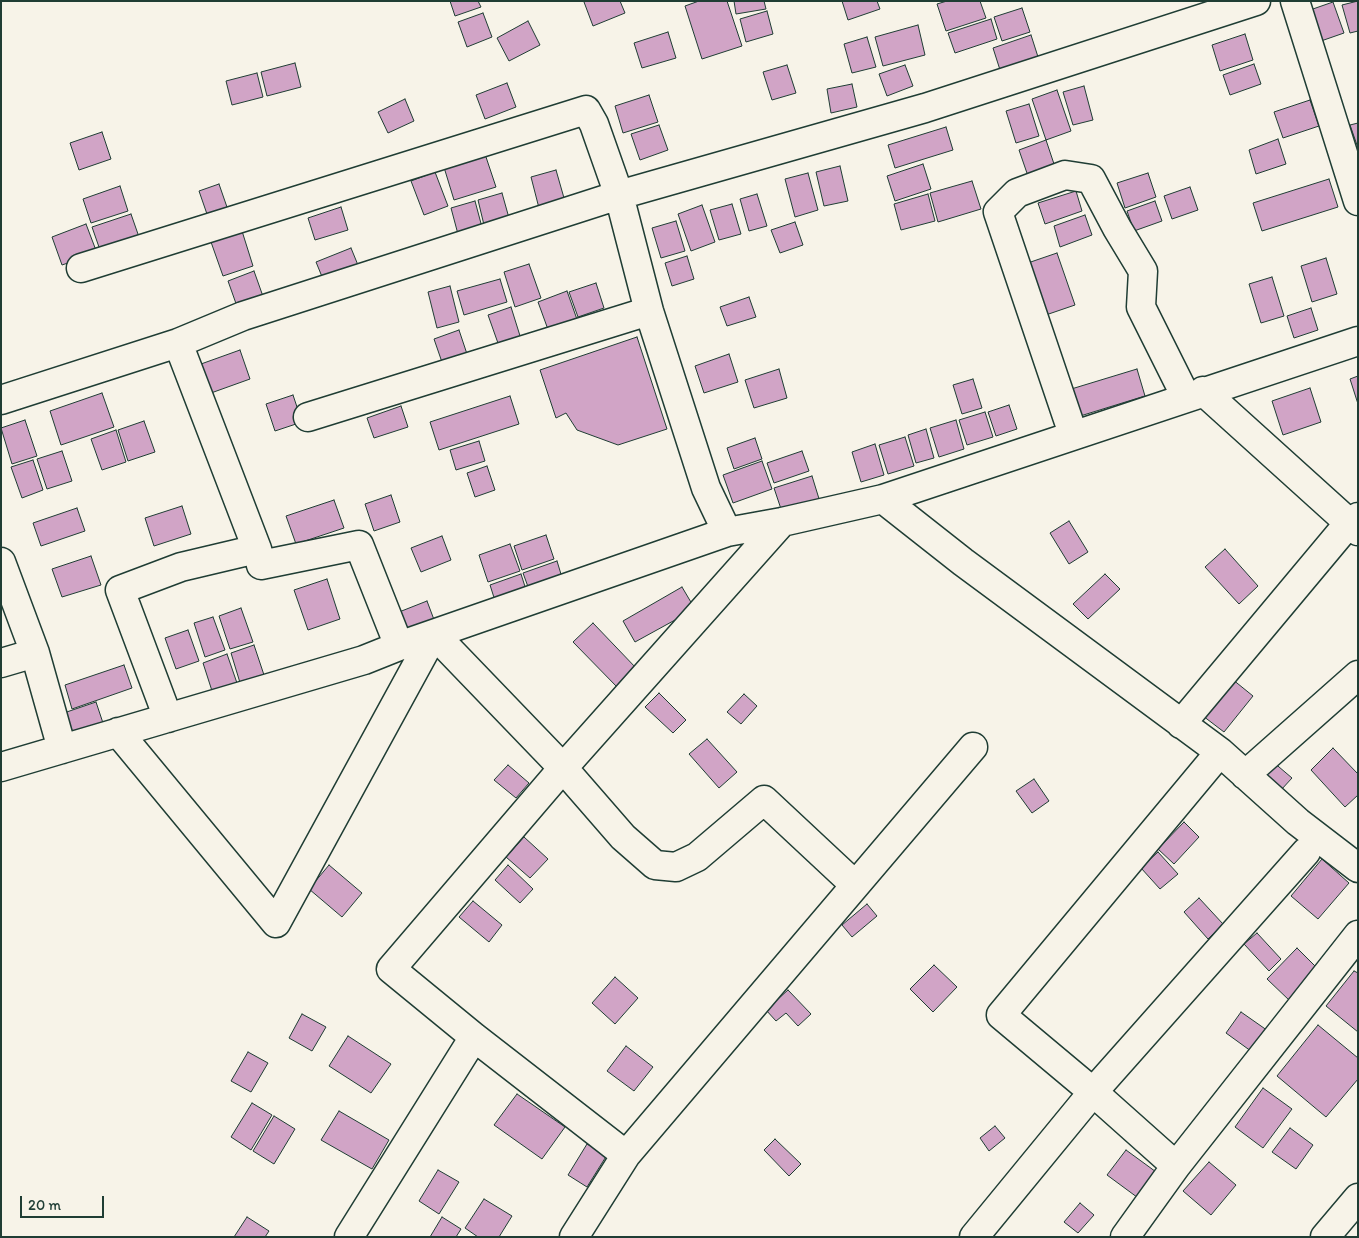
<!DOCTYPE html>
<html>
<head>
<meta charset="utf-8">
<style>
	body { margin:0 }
	#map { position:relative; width:1359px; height:1238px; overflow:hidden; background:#f7f3e8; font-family:Itim,sans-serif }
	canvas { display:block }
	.frame { position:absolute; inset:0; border:2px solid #1f3d34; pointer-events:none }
	.scale { position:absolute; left:20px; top:1196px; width:84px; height:22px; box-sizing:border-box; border:2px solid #1f3d34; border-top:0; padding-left:6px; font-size:15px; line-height:18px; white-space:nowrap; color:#1f3d34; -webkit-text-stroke:4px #f7f3e8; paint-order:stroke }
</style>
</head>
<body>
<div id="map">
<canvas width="1359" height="1238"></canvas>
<div class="frame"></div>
<div class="scale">20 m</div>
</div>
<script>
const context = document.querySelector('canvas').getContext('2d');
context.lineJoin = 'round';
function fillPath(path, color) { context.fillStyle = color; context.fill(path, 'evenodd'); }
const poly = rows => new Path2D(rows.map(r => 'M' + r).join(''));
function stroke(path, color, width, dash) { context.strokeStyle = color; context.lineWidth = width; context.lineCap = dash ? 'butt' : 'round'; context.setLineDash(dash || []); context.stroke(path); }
const building = poly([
	[450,1,478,1,481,7,455,16,450,1],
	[586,1,620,1,625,13,593,26,584,2,586,1],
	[699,1,727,1,742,46,702,59,685,6,699,1],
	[734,1,764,1,766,9,736,14,734,1],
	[842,1,877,1,880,9,848,20,842,1],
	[947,1,980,1,986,18,946,31,937,4,947,1],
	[1358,1,1358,31,1350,33,1342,5,1358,1],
	[1333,2,1344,33,1321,41,1310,10,1333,2],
	[1022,8,1030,32,1002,41,994,17,1022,8],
	[767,11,773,34,746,42,740,19,767,11],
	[483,13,492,37,467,47,458,22,483,13],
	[991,19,997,39,955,53,948,33,991,19],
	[528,21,540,45,509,61,497,38,528,21],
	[918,25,925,55,883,66,875,37,918,25],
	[668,32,676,58,642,68,634,43,668,32],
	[1245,34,1253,60,1220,71,1212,45,1245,34],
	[1031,35,1039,60,1001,73,993,48,1031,35],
	[867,37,876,67,852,73,844,44,867,37],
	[295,63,301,87,267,96,261,72,295,63],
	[1254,64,1261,84,1230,95,1223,75,1254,64],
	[787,65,796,93,772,100,763,72,787,65],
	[905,65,913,86,887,96,879,74,905,65],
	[257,73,263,97,232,105,226,81,257,73],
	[507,83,516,107,485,119,476,95,507,83],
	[852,84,857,107,831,113,827,89,852,84],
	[1084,86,1093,120,1073,125,1063,92,1084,86],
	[1057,90,1071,131,1046,140,1032,99,1057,90],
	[649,95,658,122,623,133,615,106,649,95],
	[405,99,414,121,388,133,378,112,405,99],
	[1310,100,1319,126,1283,138,1274,112,1310,100],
	[1029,104,1039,136,1016,143,1006,111,1029,104],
	[1358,123,1358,148,1350,125,1358,123],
	[659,125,668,150,640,160,631,134,659,125],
	[946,127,953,150,895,168,888,145,946,127],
	[102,132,111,159,79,170,70,143,102,132],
	[1278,139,1286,164,1256,174,1249,150,1278,139],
	[1046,140,1056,170,1029,179,1019,150,1046,140],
	[484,151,496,187,454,200,443,164,484,151],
	[923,164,931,189,895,201,887,176,923,164],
	[840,166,848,201,824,206,816,172,840,166],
	[556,170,566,205,540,212,531,177,556,170],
	[435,172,448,206,424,215,411,181,435,172],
	[808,173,818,210,795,217,785,179,808,173],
	[1148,173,1156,197,1125,208,1117,183,1148,173],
	[1329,179,1338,207,1262,231,1253,203,1329,179],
	[972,181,981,209,938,222,930,193,972,181],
	[219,184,228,210,208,217,199,191,219,184],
	[120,186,128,211,91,223,83,199,120,186],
	[1190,187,1198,210,1172,219,1164,196,1190,187],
	[1076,191,1082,211,1045,224,1038,203,1076,191],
	[502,193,509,218,484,225,478,200,502,193],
	[757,194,767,226,749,231,740,199,757,194],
	[928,194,935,221,901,230,894,204,928,194],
	[475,201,483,231,459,238,451,208,475,201],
	[1155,201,1162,221,1134,231,1127,211,1155,201],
	[732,204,741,234,719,240,710,210,732,204],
	[702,205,715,242,691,251,678,214,702,205],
	[341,207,348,230,315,240,308,218,341,207],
	[131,214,139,237,100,250,92,227,131,214],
	[1085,215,1092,235,1060,247,1054,226,1085,215],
	[676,221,685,251,661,258,652,228,676,221],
	[795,222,803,245,780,253,771,230,795,222],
	[86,224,97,253,62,265,52,237,86,224],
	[242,231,253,266,223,276,211,242,242,231],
	[351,248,360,270,325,284,316,262,351,248],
	[1057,253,1075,305,1037,318,1019,266,1057,253],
	[687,256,694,279,672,286,665,263,687,256],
	[1326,258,1337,294,1312,302,1301,266,1326,258],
	[529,264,541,298,515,307,504,272,529,264],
	[254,271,265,302,239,312,228,281,254,271],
	[1272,277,1284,316,1261,323,1249,284,1272,277],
	[500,279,507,302,464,315,457,291,500,279],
	[596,283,604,308,578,317,569,292,596,283],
	[450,286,459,322,437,328,428,292,450,286],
	[567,291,579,325,550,335,538,302,567,291],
	[749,297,756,317,727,326,720,307,749,297],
	[511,307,521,339,499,346,488,315,511,307],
	[1311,308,1318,330,1294,338,1287,316,1311,308],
	[459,330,469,360,444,368,434,339,459,330],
	[637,337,667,429,618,445,577,430,566,413,556,418,540,370,637,337],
	[240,350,250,379,211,393,201,364,240,350],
	[729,354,738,382,704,393,695,366,729,354],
	[779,369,787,398,754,408,745,380,779,369],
	[1137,369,1145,396,1077,417,1068,390,1137,369],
	[1358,376,1358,404,1350,379,1358,376],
	[973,379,982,408,962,414,953,385,973,379],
	[1310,388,1321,422,1283,435,1272,401,1310,388],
	[102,393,114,427,61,445,50,411,102,393],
	[293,395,302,422,275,431,266,404,293,395],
	[510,396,519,424,439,450,430,422,510,396],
	[1009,405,1017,429,996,436,988,412,1009,405],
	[401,406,408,427,374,438,367,418,401,406],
	[985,412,993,437,967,445,959,420,985,412],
	[25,420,37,456,12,464,1,428,25,420],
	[956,420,964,449,939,457,930,428,956,420],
	[144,421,155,452,128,461,118,430,144,421],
	[926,429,934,458,916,463,908,435,926,429],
	[116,430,126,462,102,470,91,439,116,430],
	[905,437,914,466,888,474,879,445,905,437],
	[755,438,762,459,734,469,727,448,755,438],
	[479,441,485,461,456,470,450,450,479,441],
	[875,444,884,475,861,482,852,452,875,444],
	[62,451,72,481,47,489,37,459,62,451],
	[802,451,809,471,774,483,767,463,802,451],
	[33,460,43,490,22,498,11,467,33,460],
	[762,461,772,489,733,503,723,475,762,461],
	[487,466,495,490,475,497,467,473,487,466],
	[812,476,820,502,783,515,774,488,812,476],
	[391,495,400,522,374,531,365,504,391,495],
	[334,500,344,528,296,544,286,516,334,500],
	[182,506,191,534,154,546,145,518,182,506],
	[77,508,85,531,41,546,33,523,77,508],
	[1069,521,1088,552,1069,564,1050,533,1069,521],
	[546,535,554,559,522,570,514,546,546,535],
	[442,536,451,560,421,572,411,548,442,536],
	[510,544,520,571,488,582,479,555,510,544],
	[1225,549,1258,586,1239,604,1205,567,1225,549],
	[91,556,101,585,62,597,52,569,91,556],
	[557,561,564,584,531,595,523,573,557,561],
	[521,574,528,596,497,607,490,585,521,574],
	[1105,574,1120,589,1088,619,1073,604,1105,574],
	[327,579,340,619,308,630,294,590,327,579],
	[682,587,695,609,635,642,623,621,682,587],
	[427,601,436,625,403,638,394,614,427,601],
	[241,608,253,642,230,649,219,616,241,608],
	[213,617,225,650,205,657,194,623,213,617],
	[593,623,637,669,618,688,573,642,593,623],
	[188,630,199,661,176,669,165,638,188,630],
	[254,645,265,678,241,686,231,653,254,645],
	[227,654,238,686,213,694,203,663,227,654],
	[124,665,132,688,72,709,65,685,124,665],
	[1232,679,1253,696,1224,732,1203,716,1232,679],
	[659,693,686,720,673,733,645,707,659,693],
	[744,694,757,706,741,724,727,712,744,694],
	[96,702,105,729,64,743,55,716,96,702],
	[707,739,737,772,719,788,689,754,707,739],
	[1333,748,1358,774,1358,795,1345,807,1311,770,1333,748],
	[1272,761,1292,778,1281,790,1261,772,1272,761],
	[508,765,529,783,516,798,494,780,508,765],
	[1034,779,1049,801,1032,813,1016,791,1034,779],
	[1184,822,1199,837,1174,864,1158,849,1184,822],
	[524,837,548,859,530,878,506,857,524,837],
	[1158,852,1178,874,1160,889,1141,868,1158,852],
	[1322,859,1349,883,1318,919,1291,896,1322,859],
	[329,865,362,893,342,917,309,889,329,865],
	[508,865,533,889,520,903,495,880,508,865],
	[1199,898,1223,924,1208,939,1184,912,1199,898],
	[473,901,502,925,489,942,459,917,473,901],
	[867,904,877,916,852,937,842,925,867,904],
	[1257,933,1281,959,1269,971,1244,944,1257,933],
	[1297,948,1320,971,1290,1001,1267,979,1297,948],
	[934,965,957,987,933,1012,910,989,934,965],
	[1354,971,1358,973,1358,1032,1326,1006,1354,971],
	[615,977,638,998,615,1024,592,1003,615,977],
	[788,990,811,1014,798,1026,786,1013,776,1021,766,1010,788,990],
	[1241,1012,1271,1033,1255,1054,1226,1033,1241,1012],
	[302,1014,326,1027,312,1051,289,1038,302,1014],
	[1318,1025,1358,1058,1358,1079,1326,1117,1277,1076,1318,1025],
	[348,1036,391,1064,371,1093,329,1066,348,1036],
	[626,1046,653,1067,634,1091,607,1071,626,1046],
	[248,1052,268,1063,251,1092,231,1081,248,1052],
	[1263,1088,1292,1109,1263,1148,1235,1127,1263,1088],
	[517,1094,565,1127,542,1159,494,1125,517,1094],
	[252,1103,272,1115,251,1150,231,1137,252,1103],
	[339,1111,389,1140,372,1169,321,1140,339,1111],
	[274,1116,295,1129,274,1164,253,1151,274,1116],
	[995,1126,1005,1138,989,1151,980,1138,995,1126],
	[1290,1128,1313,1145,1296,1169,1272,1152,1290,1128],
	[775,1139,801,1164,789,1176,764,1150,775,1139],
	[587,1144,607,1155,587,1187,568,1175,587,1144],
	[1126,1150,1163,1177,1145,1203,1107,1175,1126,1150],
	[1209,1162,1236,1185,1211,1215,1183,1191,1209,1162],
	[438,1170,459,1182,439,1214,419,1201,438,1170],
	[484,1199,512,1216,499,1237,478,1237,465,1228,484,1199],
	[1080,1203,1094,1215,1078,1233,1064,1222,1080,1203],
	[247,1217,269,1231,265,1237,234,1237,247,1217],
	[442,1217,461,1229,456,1237,430,1237,442,1217]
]);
fillPath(building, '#d1a4c6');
stroke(building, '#1f3d34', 1);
const minor = poly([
	[1295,1,1358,201],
	[81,268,586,110,594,124,619,195,649,311,706,488,727,532],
	[178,343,257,549,261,565,359,545,399,646],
	[1203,391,1358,531],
	[1,400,178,343,243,316,619,195,925,108,1256,1],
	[308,417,649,311],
	[1073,434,998,212,1017,193,1065,175,1091,179,1117,228,1143,271,1141,307,1186,397],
	[883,499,1358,341],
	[1,562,35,653,62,749],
	[1,663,35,653],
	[168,718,120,590,181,567,257,549],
	[1181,724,1349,523,1358,517],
	[118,732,276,923,434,634,563,768,623,837,655,865,676,867,697,857,764,800,855,885],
	[1,767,364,660,399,646,727,532,782,522,883,499,963,562,1220,752,1298,822,1358,868],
	[1245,775,1358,675],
	[626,1155,474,1037,391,969,563,768,782,522],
	[1176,1166,1093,1092,1001,1015,1220,752],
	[349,1237,474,1037],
	[574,1237,626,1155,973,747],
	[974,1237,1093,1092,1306,852],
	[1125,1237,1176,1166,1358,935],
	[1325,1237,1358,1198]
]);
stroke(minor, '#1f3d34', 31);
stroke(minor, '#f7f3e8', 28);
</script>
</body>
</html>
